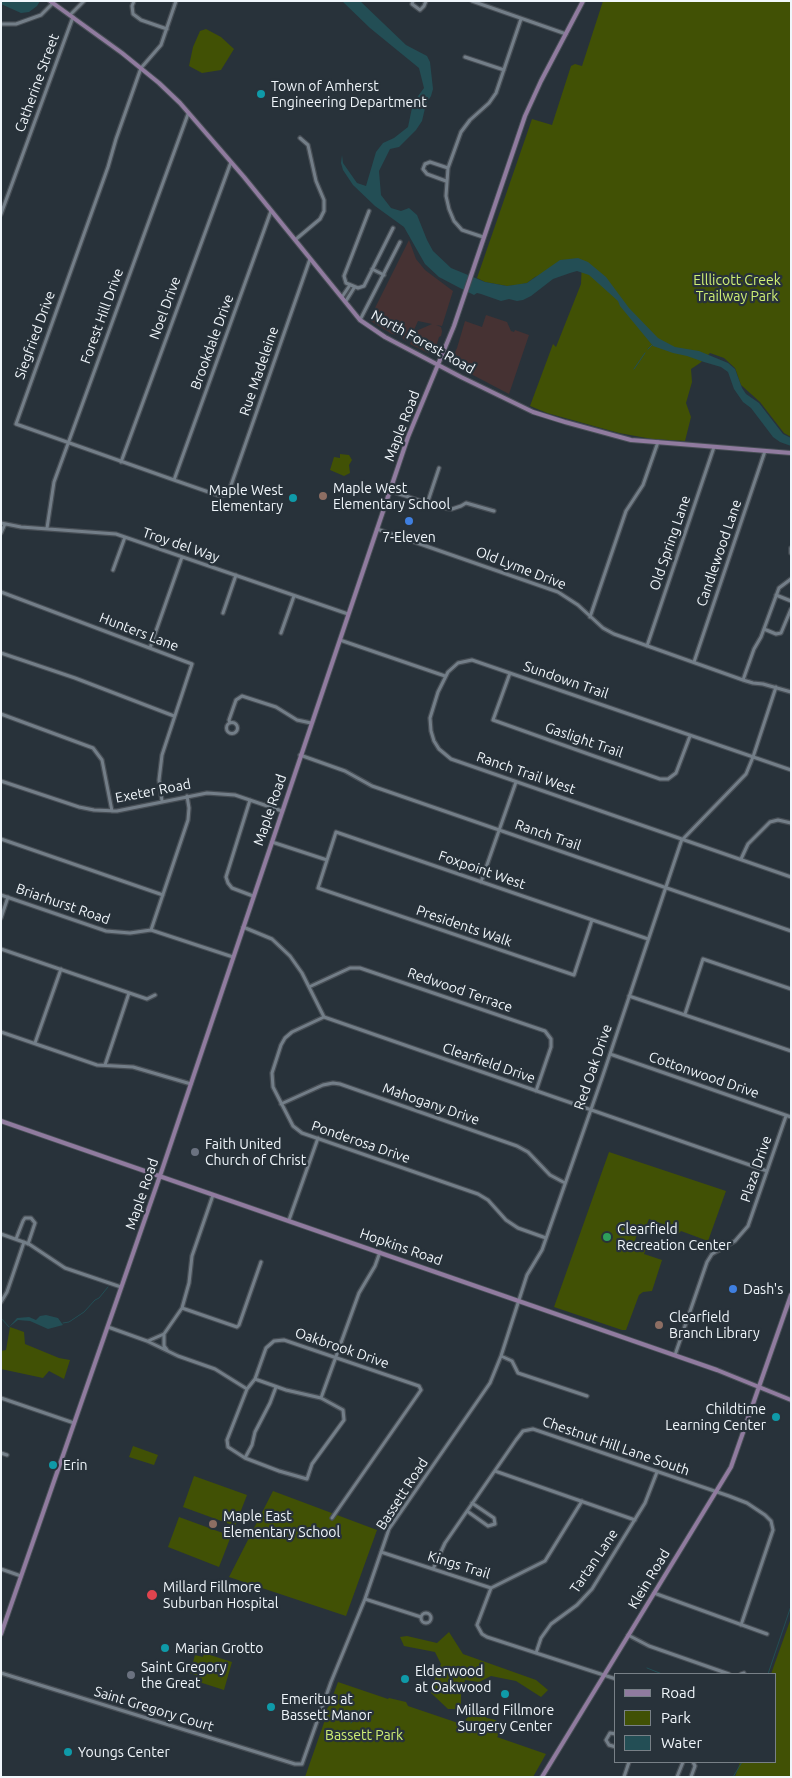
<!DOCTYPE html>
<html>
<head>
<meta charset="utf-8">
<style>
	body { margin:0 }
	#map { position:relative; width:792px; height:1778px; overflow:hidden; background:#28323a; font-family:Ubuntu,sans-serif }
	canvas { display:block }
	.frame { position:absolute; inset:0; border:2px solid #f0f6fb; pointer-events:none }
	.legend { position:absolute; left:614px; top:1673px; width:162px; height:90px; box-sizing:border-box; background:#28323a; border:1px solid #788087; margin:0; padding:6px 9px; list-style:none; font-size:15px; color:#f0f6fb }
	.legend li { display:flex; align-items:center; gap:10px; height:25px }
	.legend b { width:25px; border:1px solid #788087 }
</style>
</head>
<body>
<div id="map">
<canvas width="792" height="1778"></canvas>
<div class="frame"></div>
<ul class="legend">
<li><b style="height:6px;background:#907b9f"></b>Road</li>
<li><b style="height:14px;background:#415105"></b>Park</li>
<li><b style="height:14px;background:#234e55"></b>Water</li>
</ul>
</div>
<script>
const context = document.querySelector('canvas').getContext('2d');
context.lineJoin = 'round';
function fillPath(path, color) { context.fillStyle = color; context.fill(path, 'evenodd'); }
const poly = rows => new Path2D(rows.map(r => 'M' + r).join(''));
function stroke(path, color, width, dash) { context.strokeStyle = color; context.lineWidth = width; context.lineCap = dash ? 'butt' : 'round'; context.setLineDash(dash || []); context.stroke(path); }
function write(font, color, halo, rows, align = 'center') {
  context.font = font + ' Ubuntu,sans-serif'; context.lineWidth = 4.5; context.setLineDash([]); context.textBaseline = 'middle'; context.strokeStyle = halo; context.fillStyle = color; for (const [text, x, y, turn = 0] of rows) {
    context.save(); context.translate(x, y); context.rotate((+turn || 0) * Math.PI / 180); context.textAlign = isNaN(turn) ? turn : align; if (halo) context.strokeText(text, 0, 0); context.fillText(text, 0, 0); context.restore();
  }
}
fillPath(poly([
	[409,240,416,259,425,270,453,291,442,326,436,325,441,327,442,331,441,336,439,337,435,350,429,350,428,353,410,344,416,331,432,324,418,321,410,339,407,339,406,341,400,336,401,333,398,335,392,334,369,320],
	[486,315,507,322,511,331,514,332,515,330,529,335,509,394,450,363,457,348,465,321,482,327]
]), '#463233');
fillPath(poly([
	[603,1,791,1,791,437,784,433,760,402,741,385,735,368,724,358,710,353,700,363,691,369,692,382,686,403,691,417,685,441,652,439,619,433,547,413,530,406,553,344,556,347,581,284,582,260,535,277,527,283,518,285,507,286,485,282,477,278,532,119,552,125,571,66,575,64,582,66],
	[206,29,221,37,234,49,221,70,202,73,189,66,193,47,200,31],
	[340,454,349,455,352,460,349,465,350,473,344,476,330,470,334,457,340,458],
	[609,1152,726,1191,708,1241,681,1231,678,1234,673,1232,668,1226,649,1219,645,1229,639,1228,632,1250,638,1252,640,1246,646,1248,644,1254,662,1260,652,1291,643,1292,639,1295,626,1330,622,1330,554,1307],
	[10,1327,24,1332,25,1344,59,1358,70,1360,64,1379,49,1371,43,1378,1,1369,1,1351,6,1350],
	[133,1446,158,1455,154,1465,129,1457],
	[194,1476,247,1495,235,1526,183,1507],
	[273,1491,377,1530,346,1616,229,1577],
	[179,1517,231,1536,219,1567,168,1547],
	[791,1618,791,1777,735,1777,740,1762,776,1762,776,1674,771,1674],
	[449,1632,463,1654,536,1680,548,1690,541,1697,516,1681,491,1676,479,1682,465,1680,461,1693,461,1709,448,1709,431,1693,436,1675,441,1664,435,1652,404,1646,400,1637,407,1636,437,1643],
	[204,1653,232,1662,224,1690,196,1681,198,1676,190,1673,195,1655,203,1657],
	[338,1682,388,1699,389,1698,406,1702,408,1706,467,1726,467,1724,464,1721,475,1710,478,1710,487,1718,496,1720,500,1733,497,1737,546,1754,533,1777,305,1777,326,1717,325,1712,329,1706]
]), '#415105');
fillPath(poly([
	[1,1,40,1,37,6,29,12,21,13,1,4],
	[342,1,360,1,406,45,427,56,430,62,433,89,431,96,426,104,422,121,416,130,399,147,390,149,379,171,381,195,391,208,401,211,409,208,417,215,427,240,433,251,451,268,485,282,507,286,527,283,560,260,578,258,588,262,606,277,629,308,658,338,675,347,699,351,728,363,735,369,742,388,746,394,759,403,783,434,791,438,791,446,780,442,773,437,751,408,743,402,734,389,728,372,721,367,704,362,687,356,673,353,653,346,620,306,618,301,589,275,577,271,570,273,553,279,531,296,523,300,517,301,509,299,501,301,481,294,477,293,474,295,458,287,439,277,425,264,404,227,375,206,353,185,343,170,341,163,342,155,343,163,357,183,366,186,376,152,383,143,394,138,408,127,413,103,424,88,419,68,370,28],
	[46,1315,58,1318,63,1325,48,1329,30,1321,18,1320,9,1327,17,1318,29,1317,36,1320,40,1316]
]), '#234e55');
stroke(poly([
	[648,349,653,344],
	[634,369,645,353],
	[1,1318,9,1327],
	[63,1323,69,1322,84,1312,95,1300,99,1298,108,1287],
	[647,1668,662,1674],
	[768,1674,791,1606],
	[351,1723,359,1710],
	[733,1777,742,1762]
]), '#234e55', 1);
const street = poly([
	[134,1,132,6,133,14,141,20,167,29],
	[176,1,161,45,141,68,116,139,108,167,16,424,174,480,220,496,225,495,229,491,310,259],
	[413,1,412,4,420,10,424,6,426,1],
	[472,1,566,34],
	[70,15,84,1],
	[1,24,16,24,41,15,53,3],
	[465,57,504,70],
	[446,181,427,174,423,169,425,164,430,162,448,168],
	[369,211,344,276,346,283,358,288,364,286,393,228],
	[1,214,73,17],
	[483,237,462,230,454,221,449,209,446,196,448,168,461,132,470,120,489,103,496,93,521,19],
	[295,240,320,219,324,211,324,200,316,181,308,145,300,138],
	[372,269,384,275],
	[342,297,350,285],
	[346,301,354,288],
	[360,320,400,242],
	[121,462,231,162],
	[174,480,271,211],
	[390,491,443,508,452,509,461,506,466,503,494,511],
	[427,504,439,468],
	[1,523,21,527,116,534,348,614],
	[47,528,54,482,188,114],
	[377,529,558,592,578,605,603,628,614,634,743,680,753,683,763,684,791,692],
	[1,533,5,524],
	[791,548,791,553],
	[113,570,125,537],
	[1,592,192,664,162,755,159,780,162,801],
	[776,595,791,601],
	[223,613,236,575],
	[590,617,626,511,643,485,658,442],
	[764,629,776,634,781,633,791,609],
	[281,633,294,596],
	[340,640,445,676],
	[647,646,714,447],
	[150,648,182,557],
	[1,653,75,678,174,716],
	[694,662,765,451],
	[510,673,493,720,594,756,660,779,668,779,676,773,690,736],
	[743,680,754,649,761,637,779,588,791,579],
	[1,714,93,748,102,760,112,811],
	'226.5 728a5.5 5.5 0 1 1 11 0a5.5 5.5 0 1 1-11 0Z',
	[230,723,229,720,236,700,242,696,276,707,297,720,311,723],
	[300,755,345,771,372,786,791,931],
	[791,770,472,660,458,663,448,672,438,692,430,718,431,731,434,741,439,749,451,759,791,877],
	[1,781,79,807,94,810,117,811,207,793,235,795,282,811],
	[250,800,226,877,228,883,232,888,253,896],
	[1,839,163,895],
	[683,839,746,774,753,757,776,687],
	[272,842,327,860],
	[741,859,748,844,770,822,778,820,791,823],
	[481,882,516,782],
	[1,895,106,931,130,933,151,930,233,957],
	[1,918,8,897],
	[592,920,574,975,318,888,336,832,648,939],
	[243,927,272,939,290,956,302,973,324,1017,767,1171],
	[151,930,188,820,189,808,187,796],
	[1,949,147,999,155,995],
	[309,987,350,968,360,968,545,1031,551,1039,551,1047,536,1091],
	[629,996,791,1051],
	[685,1014,703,959,791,989],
	[324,1017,292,1032,285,1038,281,1045,272,1073,273,1087,293,1126,302,1133,478,1194,488,1200,506,1220,518,1228,546,1238],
	[1,1032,97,1065,133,1067,191,1084],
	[35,1043,61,969],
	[610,1054,791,1117],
	[105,1065,129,993],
	[281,1104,323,1085,333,1083,340,1084,517,1146,528,1152,550,1175,565,1183],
	[289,1220,318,1138],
	[1,1234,29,1244,65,1268,121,1287],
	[16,1239,23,1221,25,1218,31,1218,35,1223,28,1244],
	[1,1302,7,1292,24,1242],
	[182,1308,237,1327,239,1325,261,1262],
	[108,1327,147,1341,178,1356,215,1369,247,1389,255,1379,266,1348,274,1341,284,1340,419,1386,421,1390,332,1518],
	[164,1335,164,1346,167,1350],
	[148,1341,164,1334,182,1308,189,1283,192,1256,213,1195],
	[675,1355,707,1262,712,1254,735,1241,748,1226,786,1116],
	[501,1356,512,1361,518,1373,587,1396],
	[247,1389,227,1440,228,1447,245,1458,279,1471,307,1479,312,1464,344,1420,343,1410,321,1398,286,1390,255,1379],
	[1,1398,74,1423],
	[321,1398,359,1293,375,1266,380,1252],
	[1,1453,7,1455],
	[245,1458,252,1445,255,1432,270,1403,276,1387],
	[495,1471,635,1520],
	[467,1511,488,1526,495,1524,494,1518,472,1503],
	[381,1552,491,1588],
	[1,1569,21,1576],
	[433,1569,445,1543,516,1440,523,1431,533,1429,729,1496,747,1503,765,1515,771,1521,773,1530,741,1625],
	[491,1588,477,1625,482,1634,487,1637,616,1679],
	[491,1588,545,1561,582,1501],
	[654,1593,767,1634],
	[365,1599,421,1617],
	'421 1618a5 5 0 1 1 10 0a5 5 0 1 1-10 0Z',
	[628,1635,649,1646,729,1674],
	[536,1653,541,1638,551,1624,577,1605,592,1589,645,1503,657,1472],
	[1,1673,295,1764,302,1764,331,1682,365,1599,389,1529,490,1383,501,1356,527,1275,542,1250,603,1075,682,839],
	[741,1674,744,1673],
	[616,1734,610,1733,606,1740,609,1745,616,1747],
	[624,1777,629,1762],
	[677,1777,683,1762],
	[691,1777,695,1766,693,1762]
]);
const secondary = poly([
	[50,1,122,53,159,83,180,103,244,177,360,320,385,337,461,377,533,412,565,422,631,440,791,453],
	[1,1121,717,1370,791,1400],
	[1,1634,163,1167,408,437,454,326,525,116,541,81,583,1],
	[542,1777,731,1467,791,1295]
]);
stroke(street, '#474e55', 5.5);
stroke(secondary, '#474e55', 6);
stroke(street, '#737e88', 3);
stroke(secondary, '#907b9f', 4);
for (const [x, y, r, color] of [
	[261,94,5,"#0f9aa8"],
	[323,496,5,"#8d6e63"],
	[293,498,5,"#0f9aa8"],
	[409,521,5,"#3f7fe0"],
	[195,1152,5,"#6b7280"],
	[607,1237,5,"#2e9e5b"],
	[733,1289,5,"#3f7fe0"],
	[659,1325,5,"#8d6e63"],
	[776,1417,5,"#0f9aa8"],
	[53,1465,5,"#0f9aa8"],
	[213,1524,5,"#8d6e63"],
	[152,1595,6,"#e0444e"],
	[165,1648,5,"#0f9aa8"],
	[131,1675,5,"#6b7280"],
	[405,1679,5,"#0f9aa8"],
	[505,1694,5,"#0f9aa8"],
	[271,1707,5,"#0f9aa8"],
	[68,1752,5,"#0f9aa8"]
]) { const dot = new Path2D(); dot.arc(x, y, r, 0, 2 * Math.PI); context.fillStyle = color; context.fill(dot); stroke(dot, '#28323a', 2); }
write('14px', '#f0f6fb', '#28323a', [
	["Catherine Street",37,83,-70],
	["Noel Drive",165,308,-70],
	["Forest Hill Drive",102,316,-70],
	["Siegfried Drive",35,335,-70],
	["Brookdale Drive",212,342,-70],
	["North Forest Road",423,342,29],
	["Rue Madeleine",259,371,-71],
	["Maple Road",402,426,-69],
	["Old Spring Lane",670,543,-71],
	["Troy del Way",181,545,19],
	["Candlewood Lane",719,553,-71],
	["Old Lyme Drive",521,568,21],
	["Hunters Lane",139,632,21],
	["Sundown Trail",566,680,19],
	["Gaslight Trail",584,740,19],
	["Ranch Trail West",526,773,19],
	["Exeter Road",153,791,-11],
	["Maple Road",270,810,-71],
	["Ranch Trail",548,835,19],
	["Foxpoint West",482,870,19],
	["Briarhurst Road",63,904,19],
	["Presidents Walk",464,926,19],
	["Redwood Terrace",460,990,19],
	["Clearfield Drive",489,1063,19],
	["Red Oak Drive",593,1067,-71],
	["Cottonwood Drive",704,1075,19],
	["Mahogany Drive",431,1104,19],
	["Ponderosa Drive",361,1142,19],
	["Plaza Drive",756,1169,-71],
	["Maple Road",142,1194,-71],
	["Hopkins Road",401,1247,19],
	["Oakbrook Drive",342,1348,19],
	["Chestnut Hill Lane South",616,1446,19],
	["Bassett Road",402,1494,-57],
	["Tartan Lane",594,1561,-56],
	["Kings Trail",459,1565,17],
	["Klein Road",649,1579,-59],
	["Saint Gregory Court",154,1709,17]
]);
write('14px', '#f0f6fb', '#28323a', [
	["Town of Amherst",271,86],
	["Engineering Department",271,102],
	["Maple West",333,488],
	["Elementary School",333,504],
	["Maple West",283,490,"right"],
	["Elementary",283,506,"right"],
	["7-Eleven",409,537,"center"],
	["Faith United",205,1144],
	["Church of Christ",205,1160],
	["Clearfield",617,1229],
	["Recreation Center",617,1245],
	["Dash's",743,1289],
	["Clearfield",669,1317],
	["Branch Library",669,1333],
	["Childtime",766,1409,"right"],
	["Learning Center",766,1425,"right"],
	["Erin",63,1465],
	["Maple East",223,1516],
	["Elementary School",223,1532],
	["Millard Fillmore",163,1587],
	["Suburban Hospital",163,1603],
	["Marian Grotto",175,1648],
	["Saint Gregory",141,1667],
	["the Great",141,1683],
	["Elderwood",415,1671],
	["at Oakwood",415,1687],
	["Emeritus at",281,1699],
	["Bassett Manor",281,1715],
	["Millard Fillmore",505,1710,"center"],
	["Surgery Center",505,1726,"center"],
	["Youngs Center",78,1752]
], 'left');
write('14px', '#cfef75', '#28323a', [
	["Elllicott Creek",737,280],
	["Trailway Park",737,296],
	["Bassett Park",364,1735]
]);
</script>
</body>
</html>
